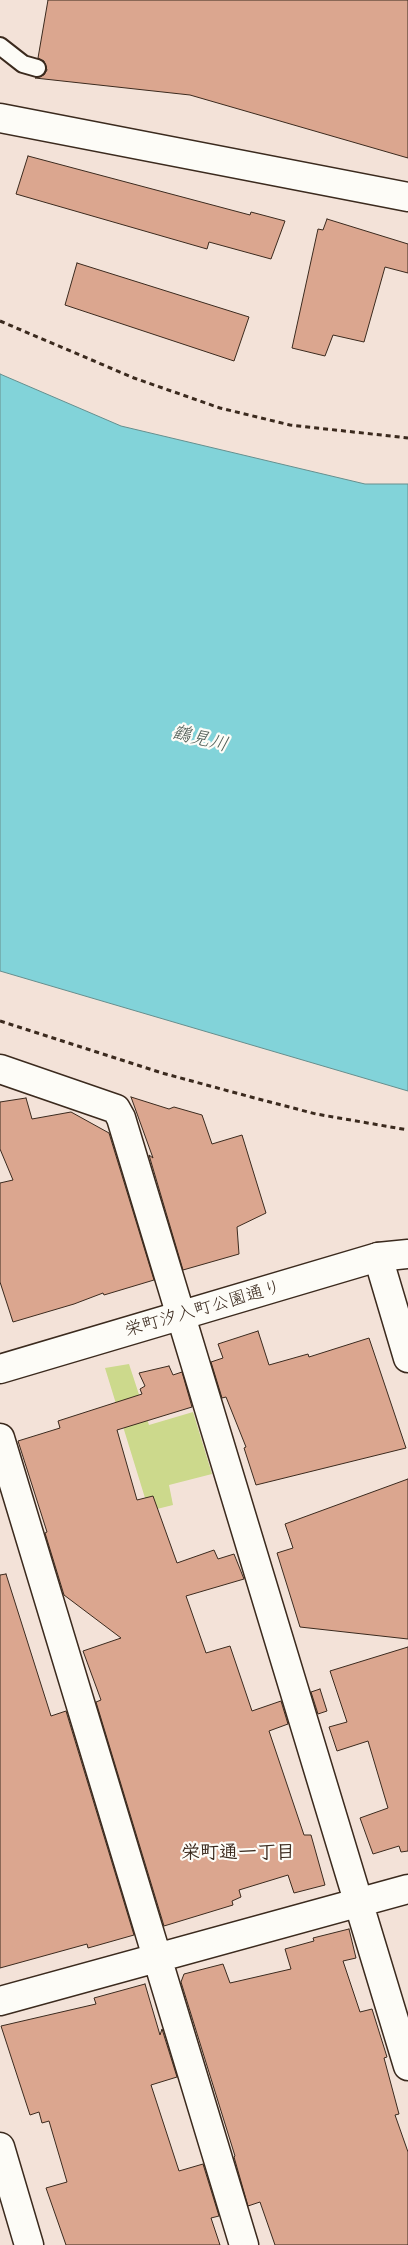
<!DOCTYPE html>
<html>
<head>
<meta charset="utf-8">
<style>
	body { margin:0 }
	canvas { display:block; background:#f3e2d8 }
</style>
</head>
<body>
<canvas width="408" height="2245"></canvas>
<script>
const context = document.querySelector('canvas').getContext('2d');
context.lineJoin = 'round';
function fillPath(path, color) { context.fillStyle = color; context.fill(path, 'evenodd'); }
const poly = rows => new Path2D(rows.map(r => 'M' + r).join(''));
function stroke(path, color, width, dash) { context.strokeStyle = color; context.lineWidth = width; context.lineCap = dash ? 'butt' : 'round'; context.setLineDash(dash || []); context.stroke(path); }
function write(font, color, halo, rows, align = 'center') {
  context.font = font + ' "Patrick Hand","Klee One",sans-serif'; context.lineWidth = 4.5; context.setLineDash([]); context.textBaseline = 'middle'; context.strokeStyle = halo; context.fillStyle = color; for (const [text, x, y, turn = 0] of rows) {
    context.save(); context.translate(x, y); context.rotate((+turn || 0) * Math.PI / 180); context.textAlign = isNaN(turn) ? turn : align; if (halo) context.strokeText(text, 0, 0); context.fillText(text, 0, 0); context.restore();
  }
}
fillPath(poly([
	[129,1364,149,1425,193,1412,212,1474,169,1485,173,1505,149,1511,105,1368]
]), '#ccd98c');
const water = poly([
	[0,374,121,426,365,484,408,484,408,1091,0,971,0,374]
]);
fillPath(water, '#82d3d9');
stroke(water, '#668f8e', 1);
const building = poly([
	[48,0,408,0,408,158,190,95,35,78,44,75,47,70,44,61,38,58,48,0],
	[28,156,250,215,251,212,285,221,271,259,209,242,207,249,16,194,28,156],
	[327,219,408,244,408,273,385,267,364,342,333,335,325,356,292,348,318,229,323,230,327,219],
	[77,263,249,317,234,361,65,305,77,263],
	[131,1097,169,1109,174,1107,202,1115,212,1144,242,1135,266,1213,237,1227,239,1254,183,1270,149,1155,153,1158,131,1097],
	[26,1098,32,1119,71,1112,109,1133,154,1280,104,1295,103,1293,74,1304,13,1322,0,1282,0,1183,13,1180,0,1149,0,1102,26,1098],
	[258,1331,269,1365,308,1354,309,1357,369,1338,406,1448,256,1485,244,1448,246,1447,226,1397,222,1398,211,1362,223,1358,218,1344,258,1331],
	[169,1366,173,1375,182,1372,192,1407,117,1430,137,1500,153,1496,177,1563,214,1550,218,1559,234,1554,244,1579,186,1596,206,1653,230,1646,252,1711,281,1701,288,1724,269,1731,304,1835,311,1835,325,1885,294,1893,288,1875,239,1890,241,1897,232,1901,233,1905,164,1926,96,1702,101,1700,83,1651,121,1638,64,1595,45,1533,47,1532,18,1441,60,1428,58,1421,142,1394,140,1389,145,1386,139,1373,169,1366],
	[408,1479,408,1639,300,1627,277,1553,293,1548,285,1524,408,1479],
	[6,1574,51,1716,66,1711,134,1935,88,1948,87,1944,0,1968,0,1575,6,1574],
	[408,1647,408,1851,401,1852,399,1846,373,1854,360,1818,388,1808,368,1741,337,1751,329,1727,347,1722,330,1671,408,1647],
	[320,1689,327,1711,318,1714,311,1692,320,1689],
	[349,1929,356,1958,343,1961,360,2012,372,2009,387,2057,384,2058,399,2114,395,2115,408,2152,408,2245,275,2245,260,2202,248,2206,234,2157,235,2156,181,1982,184,1974,223,1964,230,1983,291,1969,285,1949,314,1941,313,1938,349,1929],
	[145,1984,160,2035,162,2029,177,2077,151,2085,179,2171,203,2164,219,2216,211,2218,220,2245,66,2245,46,2188,67,2182,49,2121,42,2123,39,2112,30,2115,1,2026,96,2004,94,1998,145,1984]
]);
fillPath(building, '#dba68f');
stroke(building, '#3b2a1e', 1);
const service = poly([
	[0,46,23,64,37,68]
]);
const minor = poly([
	[0,1069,116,1109,121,1118,408,2066],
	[378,1257,408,1358],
	[0,1438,244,2245],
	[0,2001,408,1889]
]);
const tertiary = poly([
	[0,118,408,197],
	[0,1369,378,1257,408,1254],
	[0,2147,29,2245]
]);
stroke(service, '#3b2a1e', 20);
stroke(minor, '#3b2a1e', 31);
stroke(tertiary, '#3b2a1e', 31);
stroke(poly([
	[0,321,134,378,220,408,290,425,408,438],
	[0,1021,162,1073,251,1097,316,1114,408,1130]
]), '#3b2a1e', 3, [5, 4]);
stroke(service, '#fdfcf7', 16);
stroke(minor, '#fdfcf7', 28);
stroke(tertiary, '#fdfcf7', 28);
write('18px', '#3b2a1e', '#fdfcf7', [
	["栄町汐入町公園通り",203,1309,-16]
]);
write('italic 19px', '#505d56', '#fdfcf7', [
	["鶴見川",200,739,14]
]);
write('bold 19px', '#3b2a1e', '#fdfcf7', [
	["栄町通一丁目",238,1853]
]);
</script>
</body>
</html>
